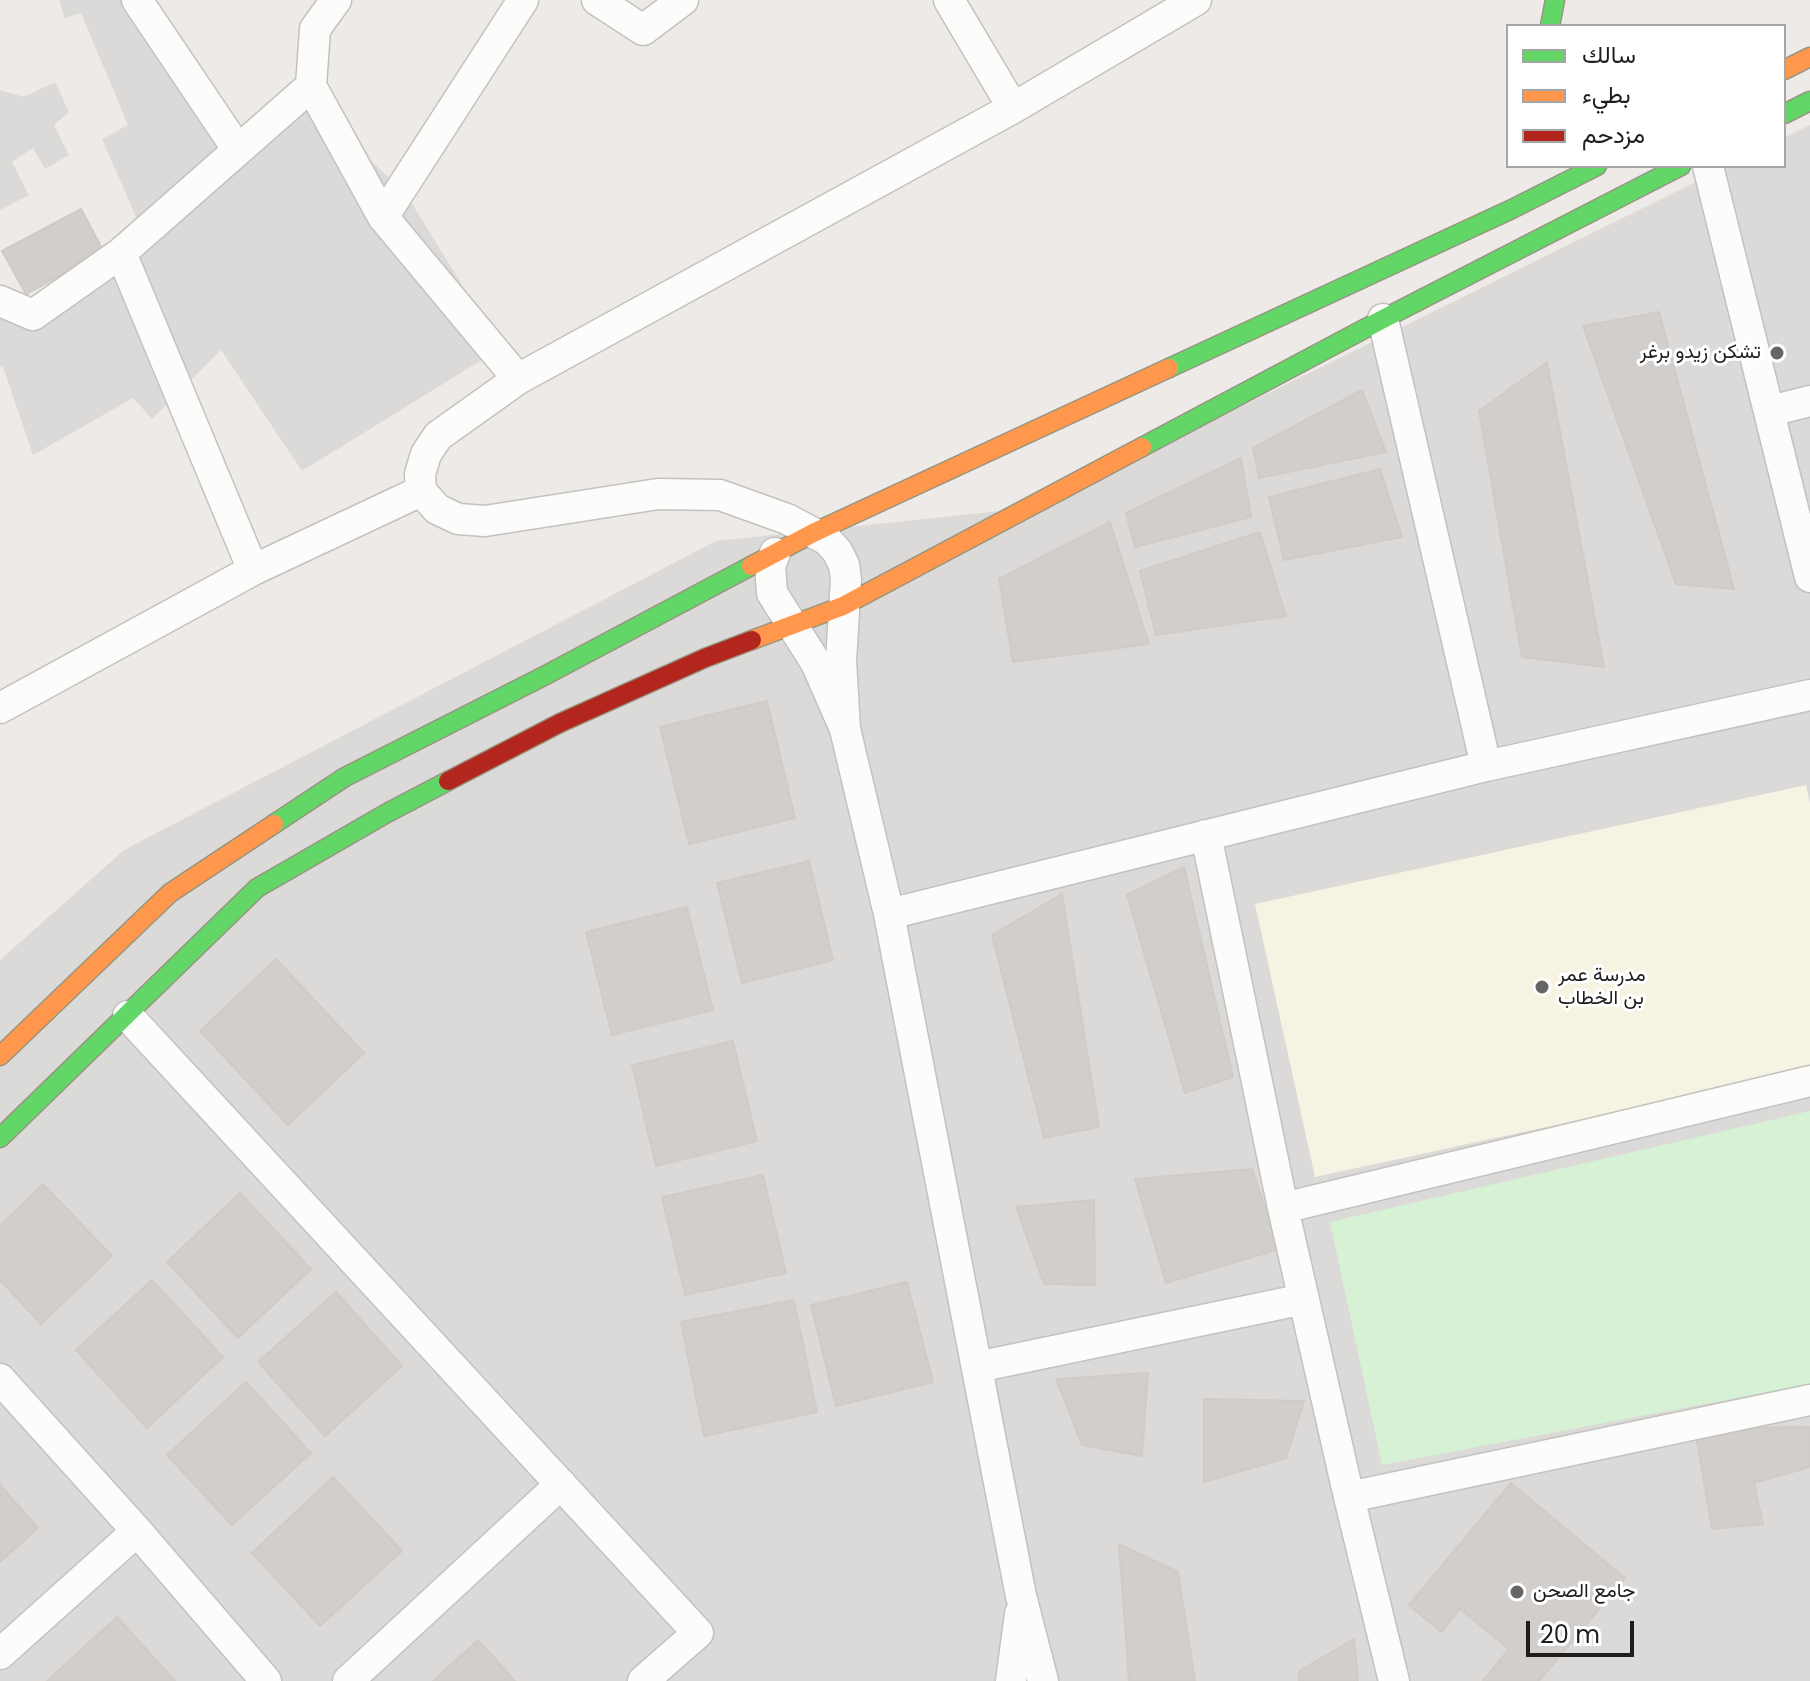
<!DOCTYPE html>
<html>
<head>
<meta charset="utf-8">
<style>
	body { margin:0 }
	#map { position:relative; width:1810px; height:1681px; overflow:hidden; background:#edeae7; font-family:Poppins,Vazirmatn,sans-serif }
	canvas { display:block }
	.legend { position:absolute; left:1506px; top:24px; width:280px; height:144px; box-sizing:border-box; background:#fff; border:2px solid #a5a5a5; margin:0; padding:10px 14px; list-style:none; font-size:24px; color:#1e1e1e }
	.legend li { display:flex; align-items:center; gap:16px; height:40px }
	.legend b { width:40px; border:2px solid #a5a5a5 }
	.scale { position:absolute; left:1526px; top:1621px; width:108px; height:36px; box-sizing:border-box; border:4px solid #1e1e1e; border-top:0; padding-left:10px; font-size:24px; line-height:28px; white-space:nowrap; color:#1e1e1e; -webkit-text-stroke:6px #fff; paint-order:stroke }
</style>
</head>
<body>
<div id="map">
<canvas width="1810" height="1681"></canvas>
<ul class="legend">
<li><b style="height:10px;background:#63d668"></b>سالك</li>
<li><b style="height:10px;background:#ff974d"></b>بطيء</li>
<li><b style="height:10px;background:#b3261e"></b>مزدحم</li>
</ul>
<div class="scale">20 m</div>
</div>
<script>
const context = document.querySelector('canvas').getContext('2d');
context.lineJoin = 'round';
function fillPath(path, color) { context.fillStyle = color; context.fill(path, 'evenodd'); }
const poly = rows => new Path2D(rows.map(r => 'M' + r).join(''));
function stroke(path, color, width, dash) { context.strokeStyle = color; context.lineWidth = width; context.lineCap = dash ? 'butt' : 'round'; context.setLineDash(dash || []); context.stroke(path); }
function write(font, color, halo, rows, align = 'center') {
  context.font = font + ' Poppins,Vazirmatn,sans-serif'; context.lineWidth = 6; context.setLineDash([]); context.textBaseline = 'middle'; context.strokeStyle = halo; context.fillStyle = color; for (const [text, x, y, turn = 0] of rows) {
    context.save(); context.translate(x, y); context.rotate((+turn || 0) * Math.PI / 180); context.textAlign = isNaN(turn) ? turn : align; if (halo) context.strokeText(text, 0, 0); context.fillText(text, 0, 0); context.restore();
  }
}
fillPath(poly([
	[59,0,130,0,224,147,137,219,102,139,128,125,81,13,65,18],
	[55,82,69,112,54,125,69,155,45,169,33,148,12,162,29,195,0,210,0,90,24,97],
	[311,104,406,194,501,348,302,471,221,350,152,419,133,398,33,455,3,367,0,366,0,314,30,328,115,275],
	[1810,125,1810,1681,0,1681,0,960,124,850,716,541,1038,507,1728,166,1784,166,1784,138]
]), '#dcdad8');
fillPath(poly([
	[1806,785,1810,804,1810,1070,1315,1177,1255,904]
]), '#f6f3e3');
fillPath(poly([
	[1810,1111,1810,1384,1382,1465,1330,1222]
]), '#d6f1d4');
const building = poly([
	[81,209,104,252,26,294,2,251,81,209],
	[1659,312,1734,589,1676,584,1583,326,1659,312],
	[1547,362,1604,667,1522,657,1479,411,1547,362],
	[1362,390,1386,452,1259,478,1253,448,1362,390],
	[1241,458,1251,517,1135,547,1126,513,1241,458],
	[1380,469,1402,537,1284,560,1269,497,1380,469],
	[1110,522,1149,644,1013,662,999,579,1110,522],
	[1260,532,1286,616,1156,635,1140,571,1260,532],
	[767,701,795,818,689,844,660,727,767,701],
	[809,861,833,960,742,983,717,883,809,861],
	[1184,867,1233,1077,1185,1093,1127,895,1184,867],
	[1062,894,1099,1127,1044,1138,992,935,1062,894],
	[687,907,713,1010,612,1035,586,932,687,907],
	[276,959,364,1053,288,1125,200,1031,276,959],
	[733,1041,757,1141,656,1166,632,1065,733,1041],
	[1252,1169,1279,1249,1166,1283,1135,1179,1252,1169],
	[763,1175,786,1273,685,1295,662,1197,763,1175],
	[43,1184,112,1256,41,1324,0,1280,0,1226,43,1184],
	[240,1193,311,1269,238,1338,167,1262,240,1193],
	[1094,1200,1095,1285,1044,1284,1016,1207,1094,1200],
	[152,1280,223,1357,147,1428,76,1350,152,1280],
	[907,1282,933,1382,836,1406,811,1305,907,1282],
	[336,1292,402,1366,325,1436,258,1362,336,1292],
	[794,1300,817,1412,704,1436,681,1322,794,1300],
	[1148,1373,1142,1456,1082,1445,1056,1379,1148,1373],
	[246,1382,311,1453,232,1525,167,1455,246,1382],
	[1204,1399,1304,1401,1286,1458,1204,1482,1204,1399],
	[1810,1427,1810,1467,1754,1483,1763,1524,1712,1529,1695,1429,1810,1427],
	[333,1477,402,1551,320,1626,252,1553,333,1477],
	[1511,1483,1625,1578,1539,1681,1483,1681,1509,1649,1460,1609,1441,1632,1409,1605,1511,1483],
	[0,1485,38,1528,0,1562,0,1485],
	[1119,1544,1178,1572,1195,1681,1129,1681,1119,1544],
	[117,1617,175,1681,47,1681,117,1617],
	[1354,1639,1358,1681,1299,1681,1299,1671,1354,1639],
	[478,1640,515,1681,433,1681,478,1640]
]);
fillPath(building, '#d1cecc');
stroke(building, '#d0cbc8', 2);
const street = poly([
	[137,0,238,150],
	[597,0,643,30,683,0],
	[949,0,1013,108],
	[311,86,315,29,336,0],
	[1708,166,1810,577],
	[383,217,523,0],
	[121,253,253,570],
	[0,301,33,315,121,253,311,86,383,217,518,379],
	[1383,319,1486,766],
	[1770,411,1810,401],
	[775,553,770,566,772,593,816,663,845,729,889,914,1021,1596,1043,1681],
	[0,708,253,570,421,491],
	[845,729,841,661,846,579,844,565,837,551,827,540,787,519,720,495,658,494,485,521,458,519,437,509,421,491,420,474,426,454,438,436,518,379,1013,108,1196,0],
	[1206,835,1283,1208],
	[889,914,1486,766,1810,695],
	[128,1016,698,1633,643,1681],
	[1810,1081,1283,1208,1349,1497,1810,1400],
	[977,1367,1304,1299],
	[0,1379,137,1531,266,1681],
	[1349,1497,1394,1681],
	[0,1654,137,1531],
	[348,1681,561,1484],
	[1011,1681,1020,1614]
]);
const fast = poly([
	[1550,26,1555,0],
	[1784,114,1810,101],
	[1169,368,1512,209,1597,166],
	[1142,447,1383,319,1681,166],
	[274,824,345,777,544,676,751,566],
	[0,1138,257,888,387,813,448,781]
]);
const slow = poly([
	[1784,70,1810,57],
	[751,566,813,533,1169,368],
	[752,640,843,606,1142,447],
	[0,1056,170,893,274,824]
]);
const jam = poly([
	[448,781,560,723,705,658,752,640]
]);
stroke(street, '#c4c2c1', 33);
stroke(fast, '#969580', 21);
stroke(slow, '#969580', 21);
stroke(jam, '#969580', 21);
stroke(street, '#fcfcfb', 30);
stroke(fast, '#63d668', 18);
stroke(slow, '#ff974d', 18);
stroke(jam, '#b3261e', 18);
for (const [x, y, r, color] of [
	[1777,353,8,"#666564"],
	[1542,987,8,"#666564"],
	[1517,1592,8,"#666564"]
]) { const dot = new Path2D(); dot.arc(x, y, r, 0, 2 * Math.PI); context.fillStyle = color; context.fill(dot); stroke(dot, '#fff', 3); }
write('20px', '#1e1e1e', '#fff', [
	["تشكن زيدو برغر",1761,353,"right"],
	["مدرسة عمر",1558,976],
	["بن الخطاب",1558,999],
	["جامع الصحن",1533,1592]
], 'left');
</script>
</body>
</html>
